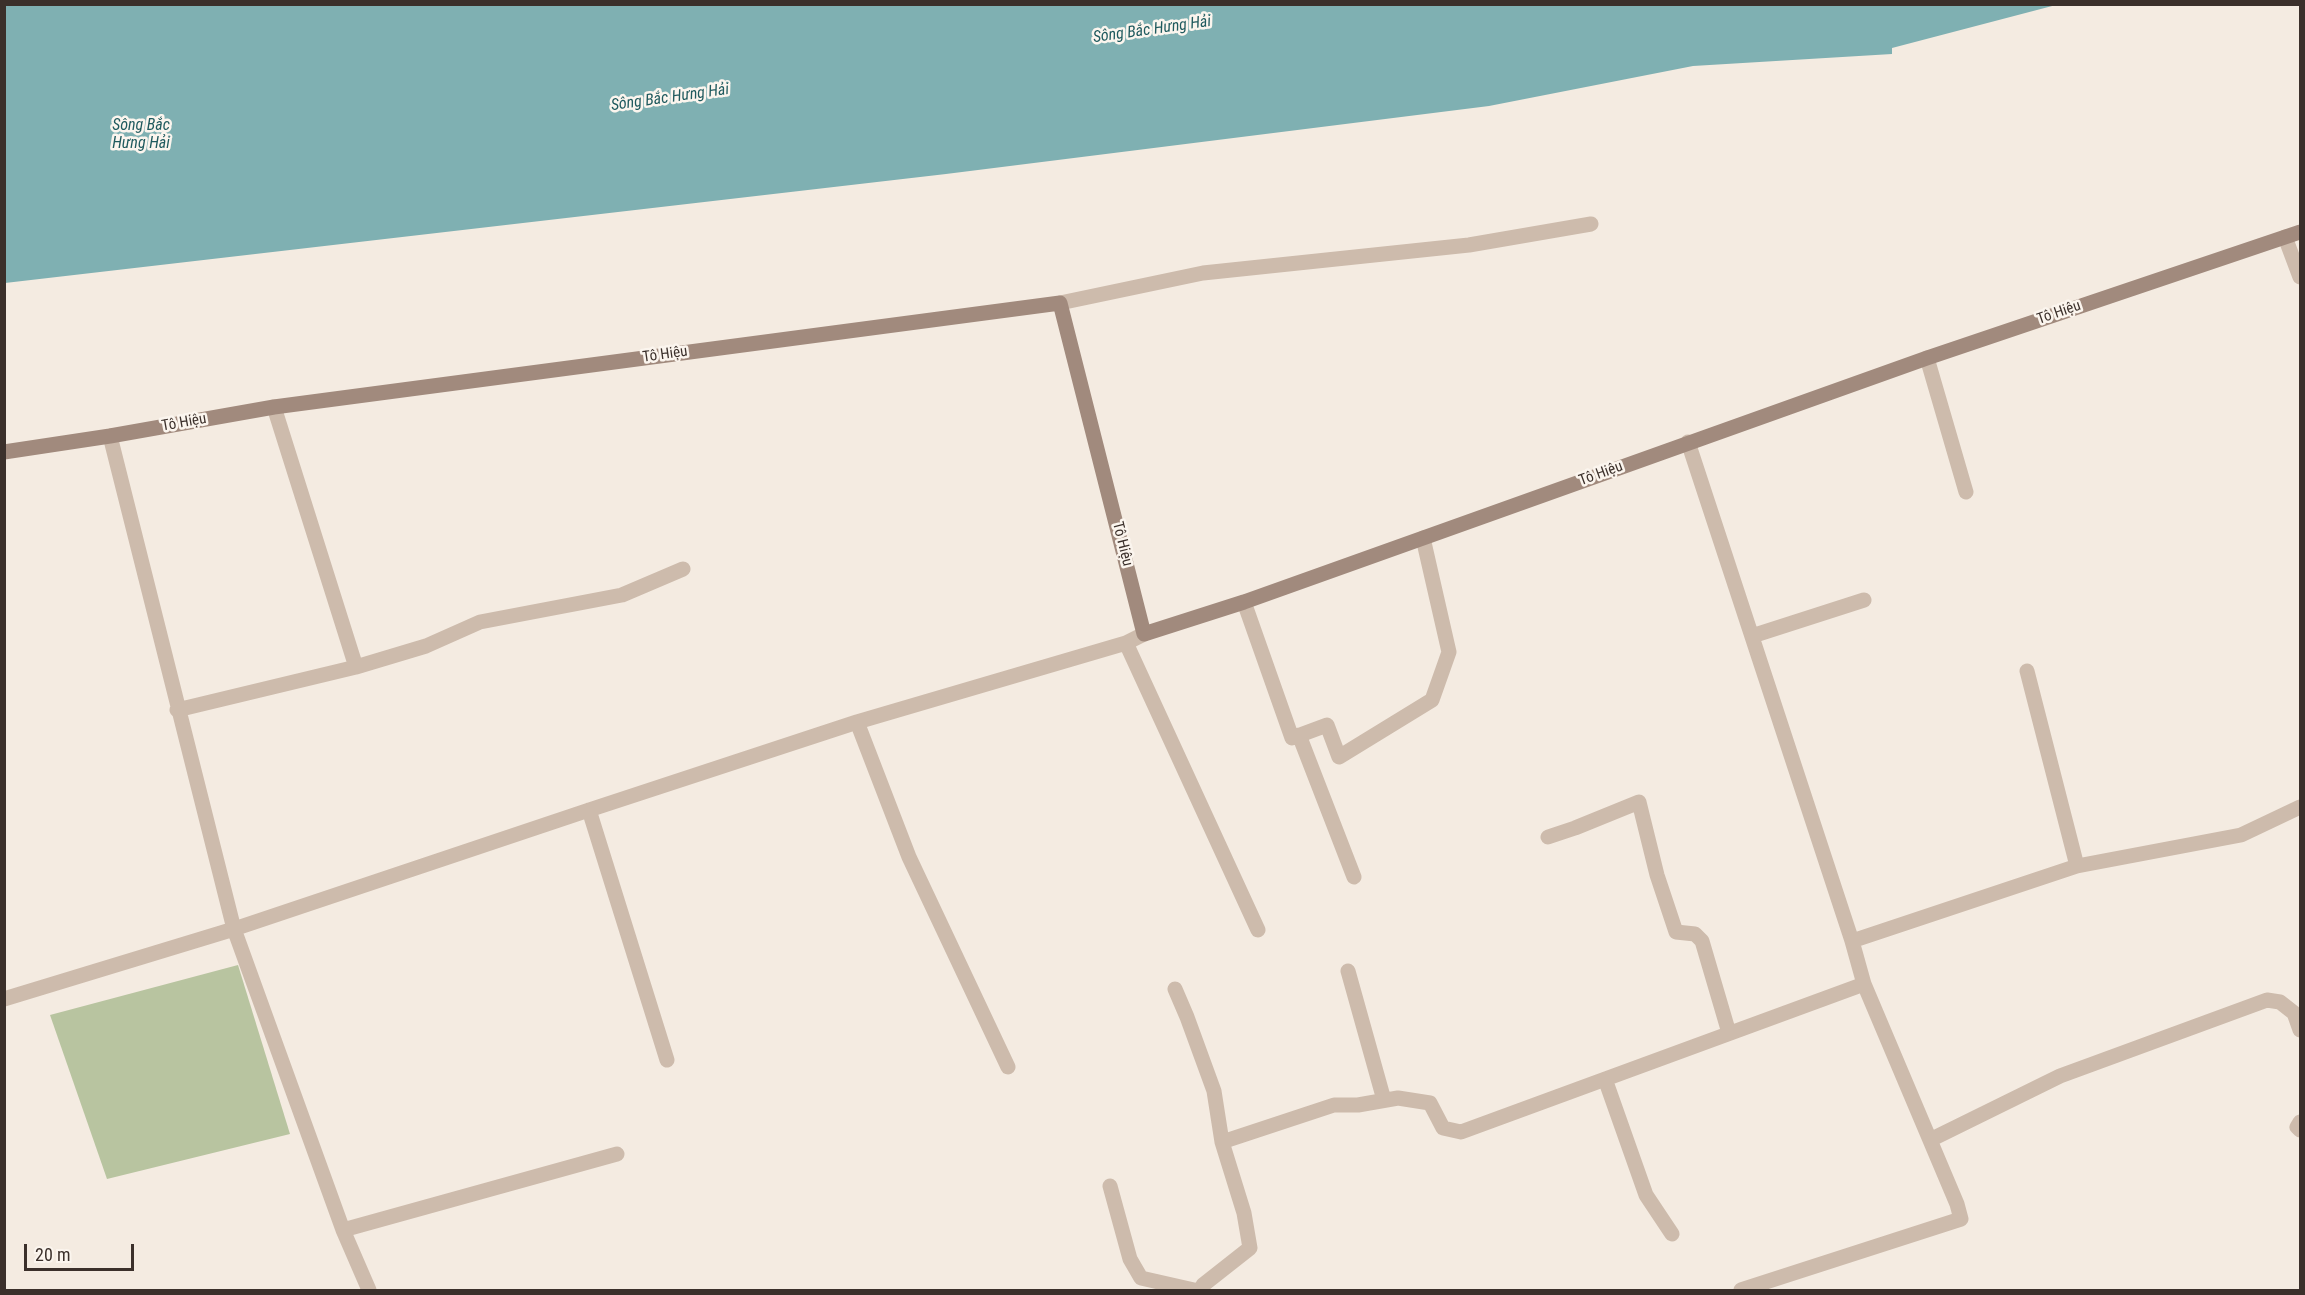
<!DOCTYPE html>
<html>
<head>
<meta charset="utf-8">
<style>
	body { margin:0 }
	#map { position:relative; width:2305px; height:1295px; overflow:hidden; background:#f4ebe1; font-family:"Roboto Condensed",sans-serif }
	canvas { display:block }
	.frame { position:absolute; inset:0; border:6px solid #3b302b; pointer-events:none }
	.scale { position:absolute; left:24px; top:1244px; width:110px; height:27px; box-sizing:border-box; border:3px solid #3b302b; border-top:0; padding-left:8px; font-size:18px; line-height:21px; white-space:nowrap; color:#3b302b; -webkit-text-stroke:4px #fbf5ee; paint-order:stroke }
</style>
</head>
<body>
<div id="map">
<canvas width="2305" height="1295"></canvas>
<div class="frame"></div>
<div class="scale">20 m</div>
</div>
<script>
const context = document.querySelector('canvas').getContext('2d');
context.lineJoin = 'round';
function fillPath(path, color) { context.fillStyle = color; context.fill(path, 'evenodd'); }
const poly = rows => new Path2D(rows.map(r => 'M' + r).join(''));
function stroke(path, color, width, dash) { context.strokeStyle = color; context.lineWidth = width; context.lineCap = dash ? 'butt' : 'round'; context.setLineDash(dash || []); context.stroke(path); }
function write(font, color, halo, rows, align = 'center') {
  context.font = font + ' "Roboto Condensed",sans-serif'; context.lineWidth = 5; context.setLineDash([]); context.textBaseline = 'middle'; context.strokeStyle = halo; context.fillStyle = color; for (const [text, x, y, turn = 0] of rows) {
    context.save(); context.translate(x, y); context.rotate((+turn || 0) * Math.PI / 180); context.textAlign = isNaN(turn) ? turn : align; if (halo) context.strokeText(text, 0, 0); context.fillText(text, 0, 0); context.restore();
  }
}
fillPath(poly([
	[238,965,290,1134,107,1179,50,1015]
]), '#b8c4a0');
fillPath(poly([
	[4,5,5,4,2056,5,1892,48,1892,54,1693,66,1489,106,946,174,5,283]
]), '#7fb0b2');
stroke(poly([
	[1060,303,1203,273,1469,245,1591,224],
	[1927,358,1966,492],
	[110,436,234,929,343,1230,369,1290],
	[1688,442,1852,941,1864,984,1957,1204,1961,1219,1741,1290],
	[1244,602,1292,738,1327,725,1339,757,1432,700,1449,652,1423,538],
	[1752,636,1864,600],
	[1126,643,1258,930],
	[356,667,426,646,480,622,622,595,683,569],
	[2027,671,2077,866],
	[177,710,356,667,274,407],
	[857,722,909,857,1008,1067],
	[1299,735,1354,877],
	[589,810,667,1060],
	[1548,837,1575,828,1639,802,1657,875,1676,932,1695,934,1702,941,1729,1033],
	[1852,941,2077,866,2241,835,2300,807],
	[1348,971,1384,1100],
	[1175,989,1187,1017,1214,1091,1222,1142],
	[4,999,234,929,589,810,857,722,1126,643,1144,634],
	[1605,1079,1646,1195,1672,1234],
	[2300,1122,2297,1127,2300,1130],
	[1930,1140,2060,1076,2267,1000,2280,1002,2294,1013,2300,1030],
	[1110,1186,1130,1259,1141,1278,1194,1290],
	[343,1230,617,1154],
	[1200,1290,1203,1285,1250,1248,1244,1213,1222,1142,1334,1105,1358,1105,1398,1098,1430,1103,1443,1128,1461,1132,1864,984]
]), '#cdbbac', 15);
stroke(poly([
	[2285,237,2300,277]
]), '#cdbbac', 15);
stroke(poly([
	[4,452,110,436,274,407,1060,303,1144,634,1244,602,1927,358,2300,232]
]), '#a18a7d', 15);
write('15px', '#3b302b', '#fbf5ee', [
	["Tô Hiệu",2059,313,-19],
	["Tô Hiệu",665,355,-8],
	["Tô Hiệu",184,423,-10],
	["Tô Hiệu",1601,474,-20],
	["Tô Hiệu",1122,544,76]
]);
write('italic 16px', '#1f5a5e', '#fbf5ee', [
	["Sông Bắc Hưng Hải",1152,30,-8],
	["Sông Bắc Hưng Hải",670,98,-8],
	["Sông Bắc",141,126],
	["Hưng Hải",141,144]
]);
</script>
</body>
</html>
